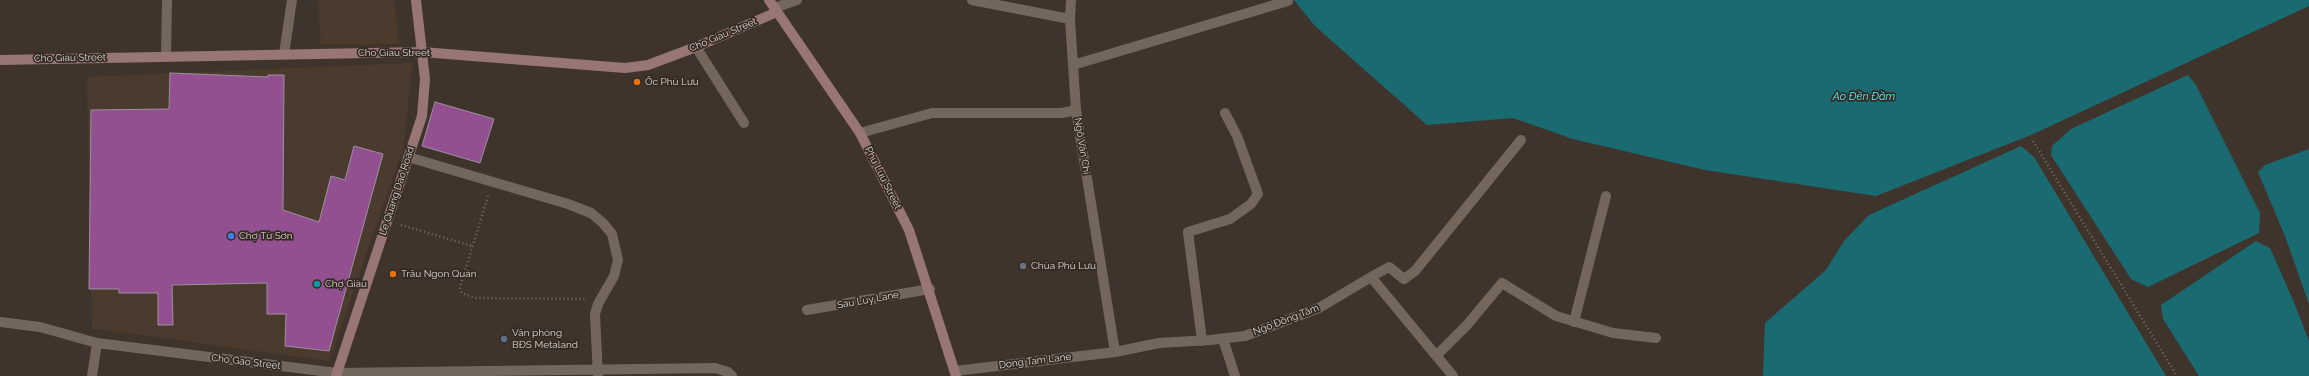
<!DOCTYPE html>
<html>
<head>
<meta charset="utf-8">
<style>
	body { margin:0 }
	canvas { display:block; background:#3f342c }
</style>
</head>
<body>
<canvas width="2309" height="376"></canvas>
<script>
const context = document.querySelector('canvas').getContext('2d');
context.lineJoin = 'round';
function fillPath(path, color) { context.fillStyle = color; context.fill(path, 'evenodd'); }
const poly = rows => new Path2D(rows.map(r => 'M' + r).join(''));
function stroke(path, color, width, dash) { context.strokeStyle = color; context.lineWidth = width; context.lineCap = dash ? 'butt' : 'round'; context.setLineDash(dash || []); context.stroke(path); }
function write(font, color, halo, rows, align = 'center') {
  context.font = font + ' Raleway,sans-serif'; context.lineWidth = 3.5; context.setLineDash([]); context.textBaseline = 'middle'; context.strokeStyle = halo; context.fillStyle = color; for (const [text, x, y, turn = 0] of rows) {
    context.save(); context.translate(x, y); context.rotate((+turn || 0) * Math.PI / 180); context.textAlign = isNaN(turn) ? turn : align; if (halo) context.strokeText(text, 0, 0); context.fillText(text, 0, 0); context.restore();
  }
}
fillPath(poly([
	[318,0,394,0,399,44,321,44],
	[412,63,404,145,329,361,92,328,87,77]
]), '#4b3a2e');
fillPath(poly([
	[1294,0,2309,0,2309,6,2031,135,1876,196,1705,170,1573,139,1513,118,1427,125,1315,26],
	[2188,75,2196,85,2260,213,2259,233,2148,287,2131,279,2051,155,2052,146,2071,129],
	[2021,146,2034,157,2166,376,1763,376,1765,323,1826,270,1844,241,1869,215],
	[2309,149,2309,304,2285,236,2258,172,2265,165],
	[2256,241,2270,248,2293,300,2309,341,2309,376,2199,376,2163,319,2161,305]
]), '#1a6a72');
const building = poly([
	[170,73,268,77,268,75,284,75,283,210,319,222,331,176,345,180,354,146,383,154,329,351,285,346,286,314,267,314,267,283,172,285,173,325,158,325,158,293,119,293,119,289,89,289,91,110,169,109,170,73],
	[435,102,494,119,480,163,422,146,435,102]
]);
fillPath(building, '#925091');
stroke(building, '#9c919c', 1);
stroke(poly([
	[2033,141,2177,376],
	[488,196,461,284,460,289,462,293,475,298,585,299],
	[401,225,472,246]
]), '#766d66', 2.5, [1, 3]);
stroke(poly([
	[284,54,292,0],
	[1223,339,1235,376]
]), '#72665d', 10);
stroke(poly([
	[972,0,1070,19],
	[1071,0,1070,19,1076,110],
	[774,8,797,0],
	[696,47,744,123],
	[166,56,167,0],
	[1073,65,1288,1],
	[860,133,932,113,1062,113,1076,110,1115,352],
	[408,157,568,204,591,213,603,223,612,234,618,260,614,276,598,304,595,314,598,376],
	[1371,277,1389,267,1404,279,1415,271,1521,140],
	[807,310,930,289],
	[0,322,40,327,97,343,337,373,715,368,728,372,732,376],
	[1574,322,1606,196],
	[1202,341,1188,232,1230,219,1251,204,1258,194,1237,136,1225,113],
	[1437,355,1467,325,1502,283,1556,316,1613,333,1656,338],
	[955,371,1115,352,1159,343,1210,340,1245,336,1319,308,1371,277,1453,376],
	[92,376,97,343]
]), '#72665d', 10);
stroke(poly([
	[769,0,860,133,909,230,956,376],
	[0,60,422,52,625,68,648,65,696,47,777,12],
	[336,376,422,116,425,79,416,0]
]), '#997676', 10);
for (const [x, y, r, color] of [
	[637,82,4,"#e8710a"],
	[231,236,4,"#3f7fe0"],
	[1023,266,4,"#6b7280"],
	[393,274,4,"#e8710a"],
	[317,284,4,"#0f9aa8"],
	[504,339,4,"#5c6f8a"]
]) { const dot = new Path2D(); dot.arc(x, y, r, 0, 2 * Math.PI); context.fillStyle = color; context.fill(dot); stroke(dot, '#342a22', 1.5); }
write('10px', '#ddd6d1', '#342a22', [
	["Cho Giau Street",723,35,-23],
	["Cho Giau Street",394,53],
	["Cho Giau Street",70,58,-1],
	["Ngõ Văn Chỉ",1082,146,81],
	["Phu Luu Street",883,178,63],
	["Le Quang Dao Road",397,191,-72],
	["Sau Luy Lane",868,300,-10],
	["Ngõ Đồng Tâm",1286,320,-21],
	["Dong Tam Lane",1035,361,-7],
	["Cho Gao Street",246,362,7]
]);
write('10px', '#ddd6d1', '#342a22', [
	["Ốc Phù Lưu",645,82],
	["Chợ Từ Sơn",239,236],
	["Chùa Phù Lưu",1031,266],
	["Trâu Ngon Quán",401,274],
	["Chợ Giàu",325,284],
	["Văn phòng",512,333],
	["BĐS Metaland",512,345]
], 'left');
write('italic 11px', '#60eefe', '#342a22', [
	["Ao Đền Đầm",1864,97]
]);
</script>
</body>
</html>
